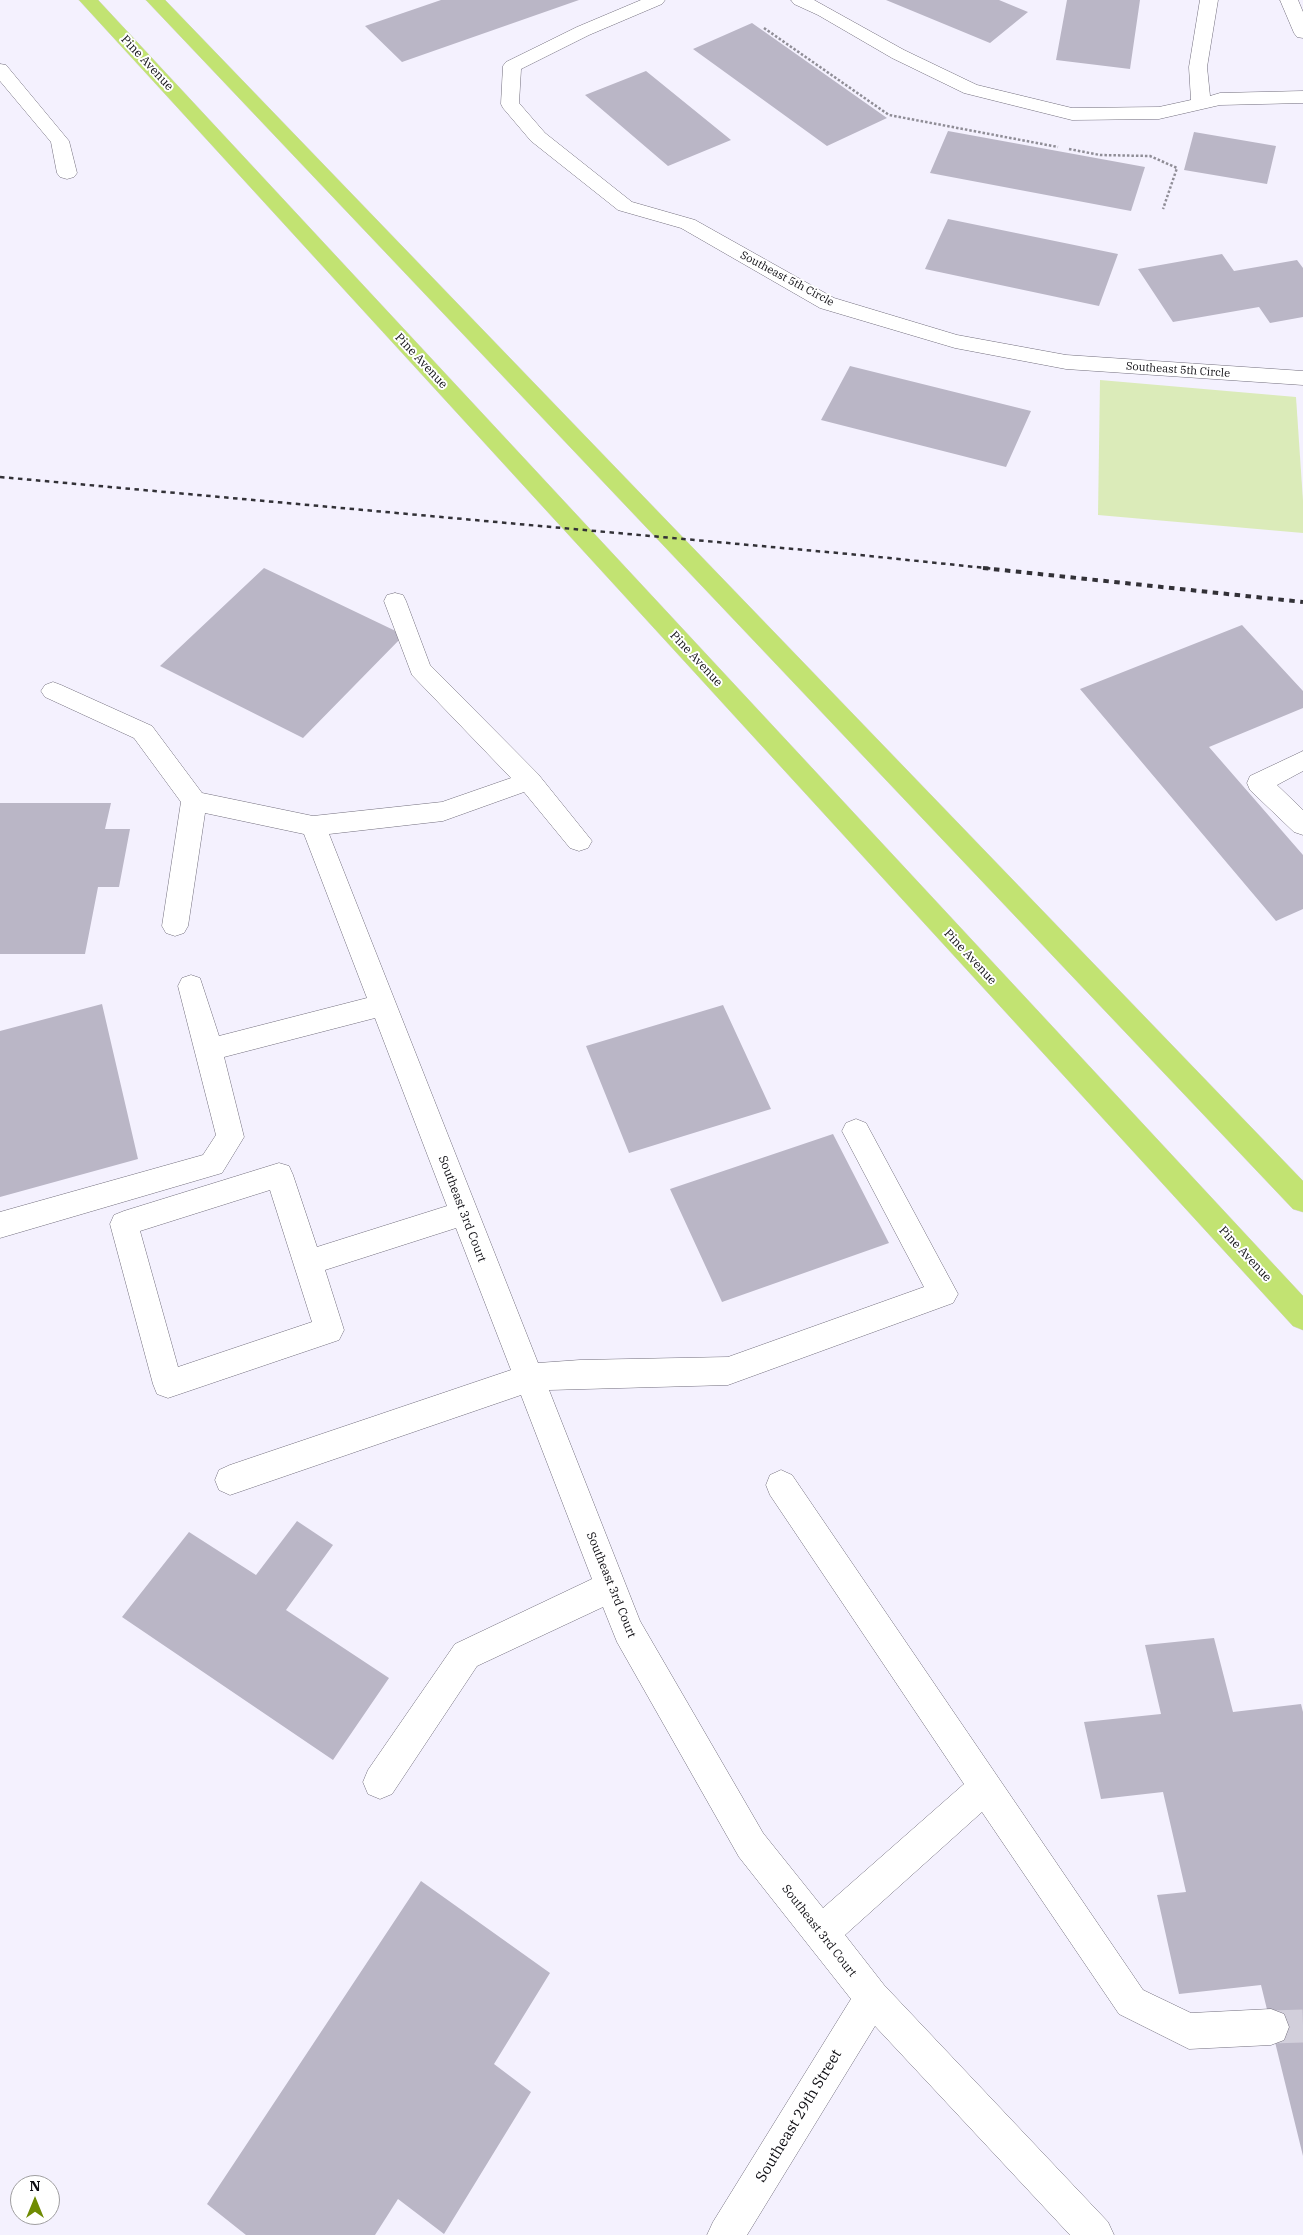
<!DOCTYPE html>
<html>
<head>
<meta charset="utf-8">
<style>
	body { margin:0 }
	#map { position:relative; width:1303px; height:2235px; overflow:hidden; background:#f4f1fe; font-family:"IBM Plex Serif",serif }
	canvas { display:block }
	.north { position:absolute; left:10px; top:2175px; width:50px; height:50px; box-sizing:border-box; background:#fff; border:1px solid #9f9ea0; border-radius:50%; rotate:0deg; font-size:14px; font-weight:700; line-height:20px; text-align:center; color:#0e0d12 }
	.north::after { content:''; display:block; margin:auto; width:18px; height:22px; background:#6f8b03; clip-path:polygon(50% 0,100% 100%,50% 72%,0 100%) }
</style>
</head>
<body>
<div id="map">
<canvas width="1303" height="2235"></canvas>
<div class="north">N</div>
</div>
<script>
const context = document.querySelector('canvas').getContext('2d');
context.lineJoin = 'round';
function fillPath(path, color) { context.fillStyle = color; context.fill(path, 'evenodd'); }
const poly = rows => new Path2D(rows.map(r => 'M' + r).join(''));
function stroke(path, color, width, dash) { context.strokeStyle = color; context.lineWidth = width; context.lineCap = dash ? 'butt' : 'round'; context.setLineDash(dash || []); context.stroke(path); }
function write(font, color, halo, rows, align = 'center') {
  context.font = font + ' "IBM Plex Serif",serif'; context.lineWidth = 4; context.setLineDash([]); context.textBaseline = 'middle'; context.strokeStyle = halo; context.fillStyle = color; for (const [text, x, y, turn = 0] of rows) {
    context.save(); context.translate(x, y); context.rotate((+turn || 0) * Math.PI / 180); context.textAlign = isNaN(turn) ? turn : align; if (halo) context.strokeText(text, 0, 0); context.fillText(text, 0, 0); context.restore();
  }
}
fillPath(poly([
	[1100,380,1296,397,1303,501,1303,533,1098,515]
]), '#dbebb9');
fillPath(poly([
	[441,0,579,0,402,62,365,26],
	[886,0,999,0,1028,12,990,43],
	[1067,0,1140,0,1130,69,1056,60],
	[752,23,887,118,827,146,693,49],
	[646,71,731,140,668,166,585,95],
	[948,131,1145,167,1131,211,930,173],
	[1194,132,1276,146,1267,184,1184,170],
	[948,219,1118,254,1099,306,925,269],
	[1222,254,1234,271,1297,260,1303,268,1303,317,1270,323,1259,307,1173,322,1138,269],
	[850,366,1031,411,1006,467,821,420],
	[264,568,404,635,303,738,160,666],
	[1242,625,1303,691,1303,708,1209,747,1303,855,1303,909,1276,921,1080,689],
	[0,803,111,803,105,829,130,829,119,887,98,887,85,954,0,954],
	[102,1004,138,1159,0,1197,0,1031],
	[723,1005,771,1109,629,1153,586,1046],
	[833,1134,889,1243,722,1302,670,1189],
	[297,1521,333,1545,286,1610,389,1678,333,1760,122,1617,189,1532,256,1575],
	[1214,1638,1233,1712,1301,1704,1303,1712,1303,2156,1261,1985,1179,1994,1157,1895,1186,1892,1163,1792,1101,1799,1084,1722,1161,1714,1145,1645],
	[421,1881,550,1973,494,2064,531,2092,444,2234,398,2199,375,2235,246,2235,207,2204]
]), '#bab6c6');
stroke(poly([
	[1271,2027,1303,2026]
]), '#d2cfdb', 33, [33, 16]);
const minor = poly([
	[641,0,665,0,662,4,589,35,521,69,519,103,545,133,632,202,695,220,834,298,957,335,1066,355,1303,371,1303,385,1066,369,955,348,820,308,681,228,618,210,531,141,503,108,501,104,503,66,506,62,577,27,641,0],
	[791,0,814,0,904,50,977,85,1072,108,1159,107,1191,100,1189,67,1200,0,1218,0,1207,67,1210,96,1220,93,1303,91,1303,103,1220,105,1159,119,1072,120,964,93,892,58,818,15,794,4,791,0],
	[1280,0,1298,0,1303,12,1303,38,1297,37,1294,33,1280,0],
	[0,64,6,65,69,141,77,173,74,177,67,179,60,177,57,173,51,142,0,81,0,64],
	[395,593,403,595,406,601,430,665,538,774,592,841,588,848,579,851,570,848,524,792,443,821,329,834,538,1363,580,1360,728,1357,924,1287,842,1131,846,1123,856,1119,866,1123,958,1294,953,1303,728,1385,549,1390,640,1621,763,1833,823,1908,964,1784,770,1495,766,1485,770,1475,781,1470,792,1475,1143,1990,1191,2013,1271,2009,1284,2014,1289,2027,1284,2040,1271,2045,1189,2049,1119,2014,982,1812,845,1935,884,1985,1108,2222,1114,2235,1070,2235,875,2026,747,2235,707,2235,713,2222,851,1999,739,1857,617,1642,603,1607,477,1666,392,1794,380,1799,368,1794,363,1782,368,1770,455,1644,592,1579,521,1395,230,1495,219,1490,215,1480,219,1470,230,1465,511,1370,456,1228,325,1270,344,1330,339,1340,168,1398,157,1394,153,1384,110,1224,114,1215,124,1211,279,1163,289,1166,293,1175,317,1247,447,1206,375,1018,224,1057,244,1137,222,1173,0,1238,0,1212,203,1155,216,1135,178,986,182,978,191,975,200,978,219,1036,367,998,304,834,205,813,188,926,184,933,175,936,166,933,162,926,181,802,134,738,45,697,41,691,45,685,53,682,61,685,152,726,202,793,313,816,442,802,511,778,412,675,384,601,387,595,395,593],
	[270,1190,312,1322,178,1367,140,1231,270,1190],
	[1303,751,1303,771,1277,785,1303,810,1303,835,1294,832,1250,790,1247,783,1250,776,1303,751]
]);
const highway = poly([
	[79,0,98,0,1303,1296,1303,1330,1293,1326,79,0],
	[146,0,165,0,1303,1181,1303,1212,1293,1209,146,0]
]);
stroke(minor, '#726e7d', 1);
stroke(highway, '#d4d3d4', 1);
stroke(poly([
	[764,28,889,115,1058,147],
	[1069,149,1100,155,1150,156,1177,168,1163,209]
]), '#8f8d96', 2.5, [2.5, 2]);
fillPath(minor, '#fff');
fillPath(highway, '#c2e372');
stroke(poly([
	[0,477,860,555,995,569]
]), '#323137', 2.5, [4.5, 4.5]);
stroke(poly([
	[983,568,1303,602]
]), '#323137', 4, [5.5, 5.5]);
write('11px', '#0e0d12', '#fff', [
	["Southeast 5th Circle",787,279,28],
	["Southeast 5th Circle",1178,370,4]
]);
write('12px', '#0e0d12', '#fff', [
	["Pine Avenue",147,63,47],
	["Pine Avenue",421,361,47],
	["Pine Avenue",696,659,47],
	["Pine Avenue",970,957,47],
	["Southeast 3rd Court",462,1209,69],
	["Pine Avenue",1245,1254,47],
	["Southeast 3rd Court",611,1585,68],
	["Southeast 3rd Court",819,1931,52]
]);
write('15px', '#0e0d12', '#fff', [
	["Southeast 29th Street",799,2116,-59]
]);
</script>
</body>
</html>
